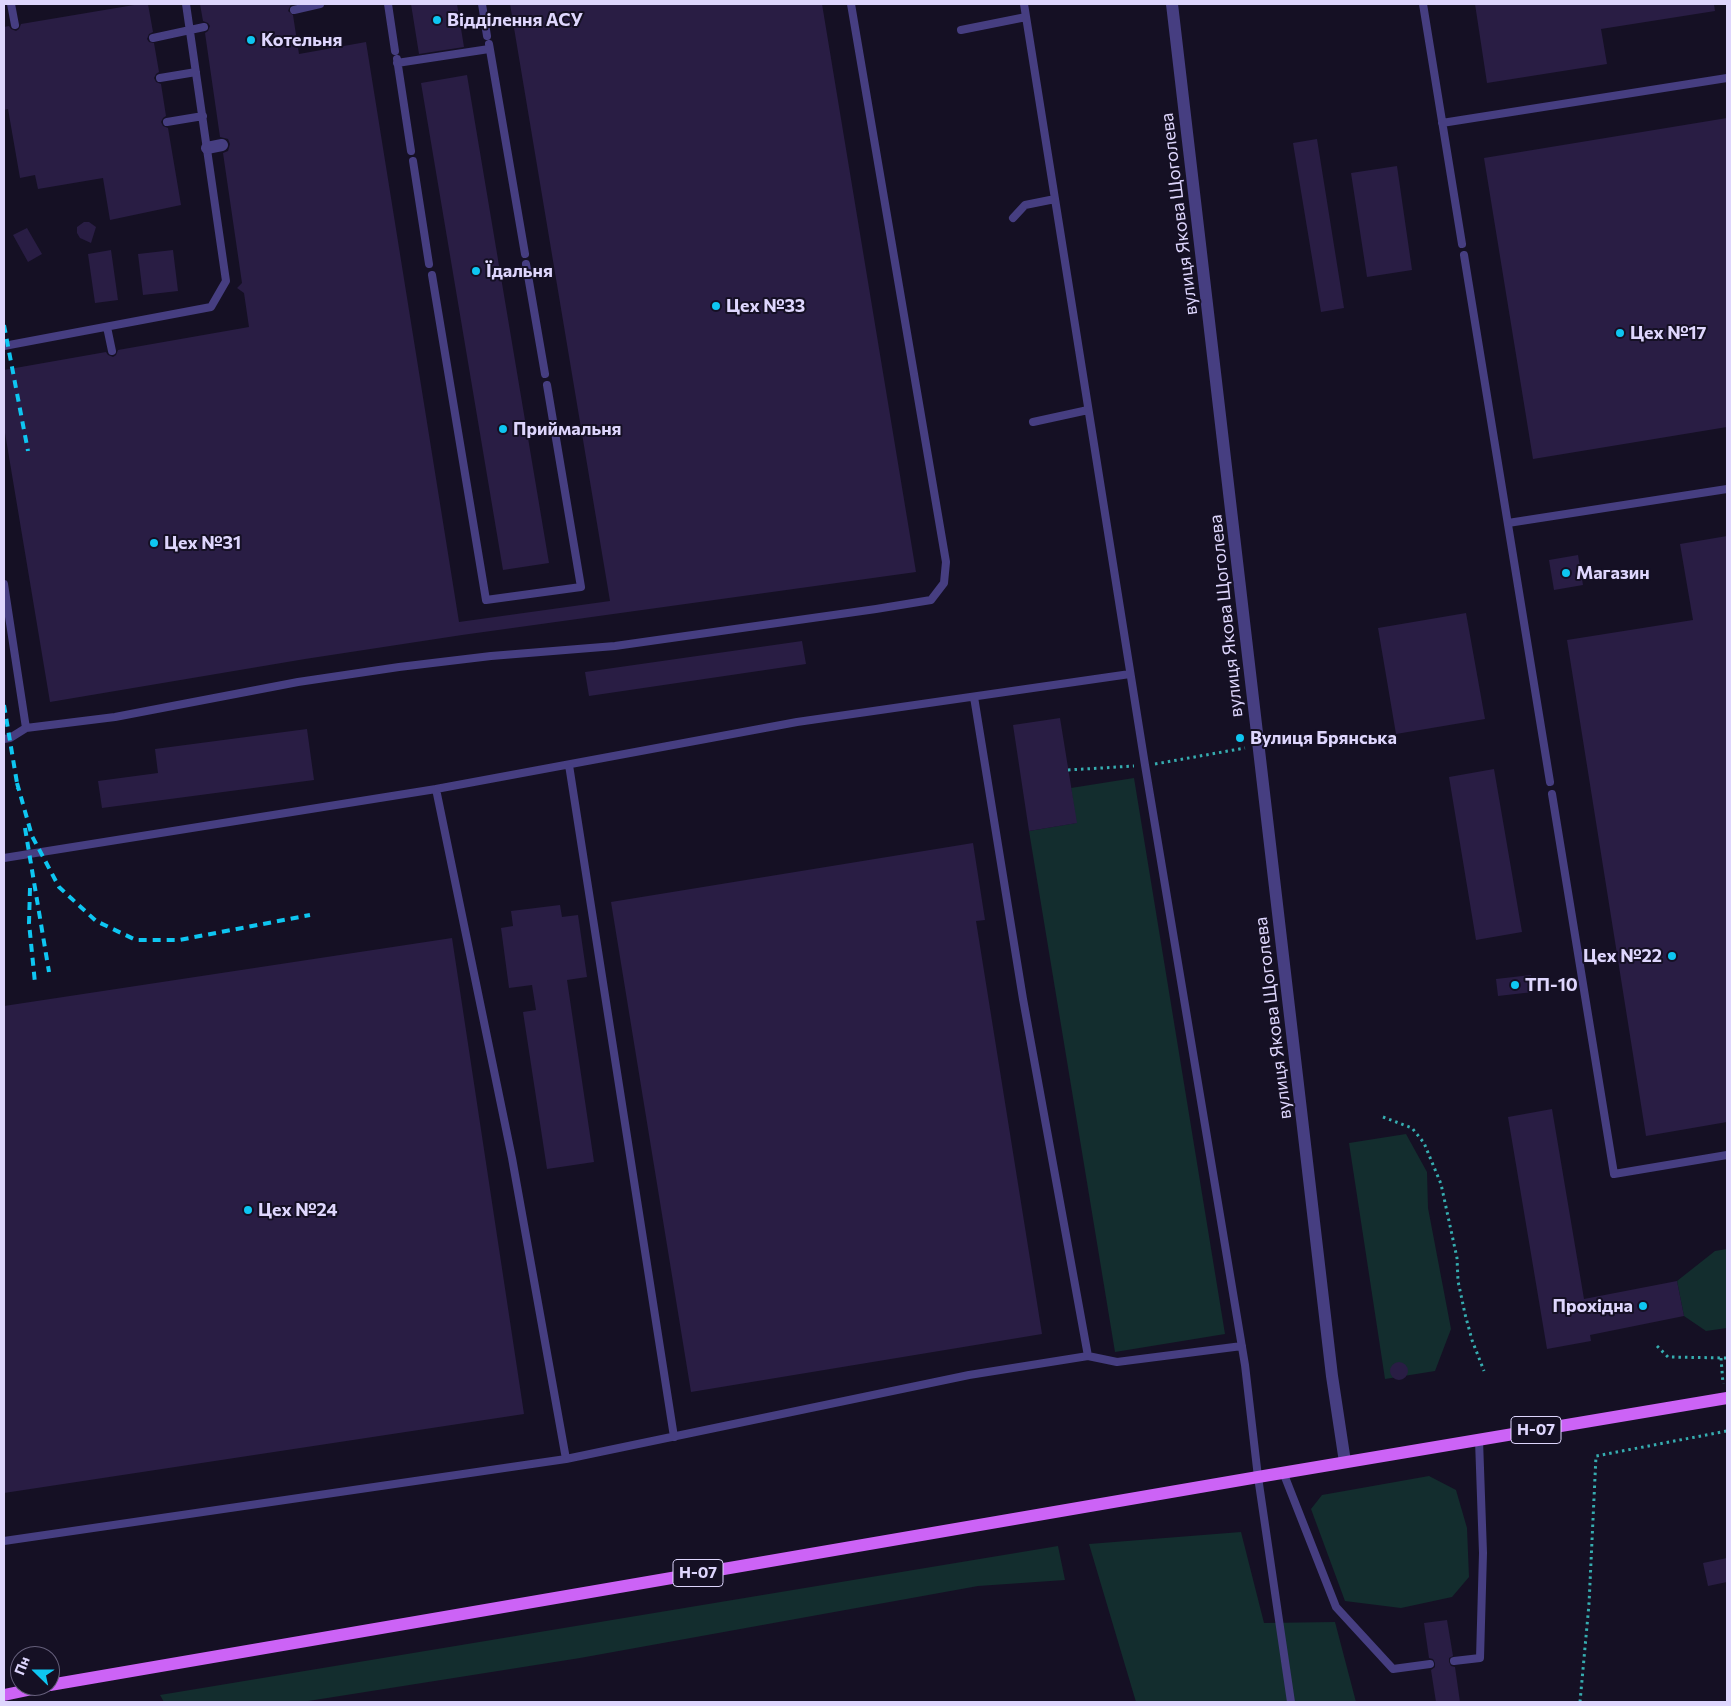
<!DOCTYPE html>
<html>
<head>
<meta charset="utf-8">
<style>
	body { margin:0 }
	#map { position:relative; width:1731px; height:1706px; overflow:hidden; background:#151024; font-family:Commissioner,sans-serif }
	canvas { display:block }
	.frame { position:absolute; inset:0; border:5px solid #ded6fd; pointer-events:none }
	.north { position:absolute; left:10px; top:1646px; width:50px; height:50px; box-sizing:border-box; background:#151024; border:1px solid #655f7b; border-radius:50%; rotate:292deg; font-size:14px; font-weight:700; line-height:20px; text-align:center; color:#ded6fd }
	.north::after { content:''; display:block; margin:auto; width:18px; height:22px; background:#0ec6f1; clip-path:polygon(50% 0,100% 100%,50% 72%,0 100%) }
</style>
</head>
<body>
<div id="map">
<canvas width="1731" height="1706"></canvas>
<div class="frame"></div>
<div class="north">Пн</div>
</div>
<script>
const context = document.querySelector('canvas').getContext('2d');
context.lineJoin = 'round';
function fillPath(path, color) { context.fillStyle = color; context.fill(path, 'evenodd'); }
const poly = rows => new Path2D(rows.map(r => 'M' + r).join(''));
function stroke(path, color, width, dash) { context.strokeStyle = color; context.lineWidth = width; context.lineCap = dash ? 'butt' : 'round'; context.setLineDash(dash || []); context.stroke(path); }
function write(font, color, halo, rows, align = 'center') {
  context.font = font + ' Commissioner,sans-serif'; context.lineWidth = 4; context.setLineDash([]); context.textBaseline = 'middle'; context.strokeStyle = halo; context.fillStyle = color; for (const [text, x, y, turn = 0] of rows) {
    context.save(); context.translate(x, y); context.rotate((+turn || 0) * Math.PI / 180); context.textAlign = isNaN(turn) ? turn : align; if (halo) context.strokeText(text, 0, 0); context.fillText(text, 0, 0); context.restore();
  }
}
fillPath(poly([
	[1134,778,1225,1334,1115,1352,1029,831,1076,823,1071,788],
	[1406,1134,1427,1172,1428,1208,1451,1329,1435,1371,1385,1379,1349,1143],
	[1727,1249,1727,1328,1706,1331,1684,1316,1677,1281,1715,1251],
	[1429,1476,1456,1490,1467,1528,1469,1577,1452,1597,1401,1608,1345,1601,1311,1509,1322,1495],
	[1241,1532,1264,1623,1335,1622,1356,1702,1136,1702,1089,1544],
	[1058,1546,1065,1580,978,1586,580,1658,302,1702,164,1702,160,1695]
]), '#132d2e');
fillPath(poly([
	[140,4,148,4,153,32,149,34,147,39,149,42,154,43,159,72,156,74,154,78,156,82,161,84,166,116,163,118,161,122,163,126,168,128,181,205,110,220,103,178,38,189,35,175,20,178,8,109,4,110,4,27,9,26,11,29,16,31,19,29,21,24],
	[200,4,291,4,288,11,293,15,299,54,366,42,459,622,610,601,510,4,822,4,916,572,462,635,305,659,50,702,4,427,4,370,106,352,108,355,113,357,116,355,118,350,249,327,244,293,237,288,242,283,223,153,228,151,230,144,228,139,220,137,205,33,208,31,210,26,208,23,203,21],
	[411,4,457,4,464,47,419,54],
	[1475,4,1714,4,1715,11,1601,29,1607,64,1487,83],
	[467,75,549,563,503,570,421,83],
	[1727,118,1727,427,1533,459,1484,158],
	[1317,139,1344,308,1321,312,1293,143],
	[1397,166,1412,270,1367,277,1351,173],
	[84,222,89,222,96,227,91,243,80,238,77,233,77,227],
	[27,228,42,254,28,262,13,235],
	[111,250,118,300,95,303,88,254],
	[173,250,178,291,143,295,138,254],
	[1727,536,1727,1122,1646,1136,1567,640,1693,620,1680,544],
	[1578,555,1583,585,1554,590,1549,560],
	[1466,613,1485,719,1396,734,1378,628],
	[802,641,806,664,589,696,585,672],
	[1060,718,1077,823,1029,831,1013,725],
	[307,729,314,780,102,808,98,781,158,773,155,749],
	[1494,769,1522,932,1476,940,1449,777],
	[973,843,985,920,976,921,1042,1334,691,1392,611,902],
	[560,905,562,917,578,915,587,977,567,980,594,1162,547,1169,523,1012,536,1010,532,985,509,988,501,928,513,926,511,911],
	[452,938,524,1414,4,1493,4,1006],
	[1531,975,1533,992,1498,996,1496,979],
	[1552,1109,1584,1299,1677,1281,1684,1316,1590,1335,1591,1341,1547,1349,1508,1117],
	'1390 1371a9 9 0 1 1 18 0a9 9 0 1 1-18 0Z',
	[1727,1558,1727,1582,1708,1586,1703,1563],
	[1447,1620,1453,1656,1449,1658,1449,1662,1451,1666,1455,1667,1460,1702,1436,1702,1431,1670,1435,1667,1435,1663,1433,1659,1429,1658,1424,1623]
]), '#291d44');
stroke(poly([
	[1155,764,1245,748],
	[1068,770,1134,766],
	[1383,1117,1412,1128,1424,1143,1441,1184,1457,1258,1458,1281,1465,1314,1472,1340,1484,1371],
	[1657,1346,1668,1357,1727,1358],
	[1721,1358,1723,1384],
	[1580,1702,1589,1604,1596,1456,1727,1431]
]), '#36adb0', 3, [2.5, 4]);
stroke(poly([
	[11,4,15,25],
	[388,4,395,51],
	[482,4,487,36],
	[1024,4,1145,765,1245,1365,1258,1477,1291,1702],
	[1423,4,1462,244],
	[294,10,320,4],
	[961,30,1026,17],
	[153,38,204,27],
	[489,44,525,254],
	[397,59,411,151],
	[397,63,489,49],
	[160,78,196,72],
	[167,122,203,116],
	[1442,123,1727,78],
	[413,161,429,264],
	[1013,218,1025,205,1055,199],
	[1464,255,1550,782],
	[526,264,545,374],
	[432,275,486,600,581,587,547,385],
	[107,327,112,351],
	[4,346,211,307,226,281,186,4],
	[1033,422,1088,410],
	[1508,523,1727,489],
	[4,584,26,728],
	[974,697,1023,999,1088,1356],
	[4,739,10,738,26,728,115,717,298,682,399,667,491,656,615,646,876,609,931,600,944,583,946,562,851,4],
	[569,765,674,1437],
	[436,789,512,1158,566,1459],
	[1552,794,1614,1174,1727,1155],
	[4,858,436,789,797,722,1130,674],
	[1283,1472,1336,1607,1393,1669,1430,1664],
	[4,1541,566,1459,969,1375,1088,1356,1117,1362,1242,1346],
	[1454,1661,1480,1658,1483,1553,1479,1440]
]), '#463e81', 8);
stroke(poly([
	[1172,4,1332,1376,1345,1462],
	[207,148,222,145]
]), '#463e81', 12);
stroke(poly([
	[50,1685,1258,1477,1727,1398],
	[4,1695,47,1686]
]), '#cc63f6', 12);
stroke(poly([
	[4,325,28,451],
	[4,705,18,789],
	[17,783,32,836,59,887,96,921,136,940,179,940,310,915],
	[25,828,49,972],
	[30,888,29,923,35,983]
]), '#0ec6f1', 4, [8, 6]);
for (const [x, y, r, color] of [
	[437,20,5,"#0ec6f1"],
	[251,40,5,"#0ec6f1"],
	[476,271,5,"#0ec6f1"],
	[716,306,5,"#0ec6f1"],
	[1620,333,5,"#0ec6f1"],
	[503,429,5,"#0ec6f1"],
	[154,543,5,"#0ec6f1"],
	[1566,573,5,"#0ec6f1"],
	[1240,738,5,"#0ec6f1"],
	[1672,956,5,"#0ec6f1"],
	[1515,985,5,"#0ec6f1"],
	[248,1210,5,"#0ec6f1"],
	[1643,1306,5,"#0ec6f1"]
]) { const dot = new Path2D(); dot.arc(x, y, r, 0, 2 * Math.PI); context.fillStyle = color; context.fill(dot); stroke(dot, '#151024', 2); }
for (const [x, y, w] of [
	[1536,1430,50],
	[698,1573,50]
]) { const box = new Path2D(); box.roundRect(x - w / 2, y - 13.5, w, 27, 4); context.fillStyle = '#151024'; context.fill(box); stroke(box, '#ded6fd', 1); }
write('bold 16px', '#ded6fd', null, [
	["Н-07",1536,1430],
	["Н-07",698,1573]
]);
write('bold 18px', '#ded6fd', '#151024', [
	["Відділення АСУ",447,20],
	["Котельня",261,40],
	["Їдальня",486,271],
	["Цех №33",726,306],
	["Цех №17",1630,333],
	["Приймальня",513,429],
	["Цех №31",164,543],
	["Магазин",1576,573],
	["Вулиця Брянська",1250,738],
	["Цех №22",1662,956,"right"],
	["ТП-10",1525,985],
	["Цех №24",258,1210],
	["Прохідна",1633,1306,"right"]
], 'left');
write('18px', '#ded6fd', '#151024', [
	["вулиця Якова Щоголева",1179,214,-97],
	["вулиця Якова Щоголева",1226,616,-96],
	["вулиця Якова Щоголева",1273,1018,-97]
]);
</script>
</body>
</html>
